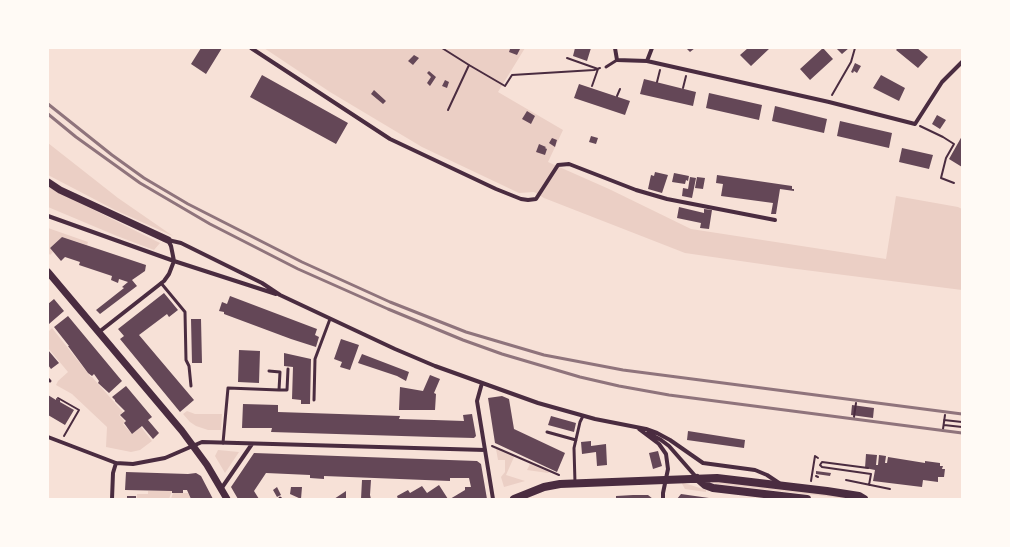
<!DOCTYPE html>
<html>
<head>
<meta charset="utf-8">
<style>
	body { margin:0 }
	#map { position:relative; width:1010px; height:547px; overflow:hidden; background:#f7e1d7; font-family:Inter,sans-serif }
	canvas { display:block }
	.frame { position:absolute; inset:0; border:49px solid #fffaf5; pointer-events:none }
</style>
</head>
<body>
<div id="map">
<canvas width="1010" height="547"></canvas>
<div class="frame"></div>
</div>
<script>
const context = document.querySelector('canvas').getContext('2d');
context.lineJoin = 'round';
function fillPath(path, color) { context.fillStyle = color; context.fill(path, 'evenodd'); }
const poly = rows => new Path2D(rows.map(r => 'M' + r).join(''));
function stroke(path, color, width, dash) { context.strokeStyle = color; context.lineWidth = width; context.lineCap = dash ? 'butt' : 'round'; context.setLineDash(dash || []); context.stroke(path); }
fillPath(poly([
	[264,48,525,48,498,92,563,130,548,162,609,189,691,229,886,259,896,196,958,207,962,209,962,290,789,268,685,253,544,198,534,192,519,193,422,147,330,92],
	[48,143,118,198,173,236,115,210,48,175],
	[48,187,160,243,154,250,117,236,48,207],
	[48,228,88,242,87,245,62,237,50,248,53,252,50,255,48,252],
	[52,328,91,377,92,377,123,412,119,415,125,422,123,424,132,434,141,427,152,441,140,450,131,452,106,447,107,427,72,394,56,385,58,381,68,372,48,348,48,332],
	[187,411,195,414,222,414,221,430,208,430,196,426,190,422,183,414],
	[496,449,514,457,506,475,525,481,504,487,501,477,505,472,505,460,498,460],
	[218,450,239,452,225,473,215,456],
	[530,464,549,472,548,473,527,470],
	[708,480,850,497,850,499,718,484,709,482],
	[681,482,706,490,706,492,685,489],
	[148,491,172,491,169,499,137,499,137,494,148,494],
	[173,493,188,493,191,499,171,499]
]), '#ebcfc5');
fillPath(poly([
	[201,48,222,48,206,74,191,64],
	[507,48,519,48,520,49,517,55,509,52,510,49],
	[575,48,591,48,587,61,573,56],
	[686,48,695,48,690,52],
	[748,48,770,48,751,66,740,55],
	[823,48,833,59,810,80,800,69],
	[836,48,849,48,842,54],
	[898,48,917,48,928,57,918,68,896,50],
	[414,55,419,58,413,65,408,61],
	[855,63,861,66,857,73,854,71,853,73,851,72],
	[429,71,436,77,430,86,427,83,431,77,427,73],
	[262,75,348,123,336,144,250,97],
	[881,75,905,88,899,101,873,88],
	[644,79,696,92,693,106,640,94],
	[445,80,449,82,447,88,442,86],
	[579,84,630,101,625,115,574,98],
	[374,90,386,101,383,104,371,94],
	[709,93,762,105,759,120,706,108],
	[775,106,827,119,824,133,772,121],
	[527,111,535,116,531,124,522,119],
	[937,115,946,120,940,129,932,124],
	[840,121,892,133,889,148,837,136],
	[591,136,598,138,596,144,589,142],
	[962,136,962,167,949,159],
	[552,138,557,140,555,147,549,143],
	[539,144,546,147,545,148,547,149,545,155,536,152],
	[902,148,933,155,929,169,899,162],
	[655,172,668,175,662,193,648,189,651,175,654,176],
	[674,173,689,176,688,181,686,180,685,184,672,182],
	[717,175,792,186,792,189,794,189,794,191,780,189,776,214,771,214,773,203,721,196,723,184,716,183],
	[690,177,696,178,692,198,682,196,683,188,688,189],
	[697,177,705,178,703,189,695,188],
	[679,207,704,213,704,209,712,210,709,229,700,228,701,223,677,218],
	[62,237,146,265,145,271,132,280,137,286,100,314,96,310,124,288,122,287,128,282,119,279,118,283,111,280,112,276,79,265,80,262,65,257,61,261,50,248],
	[164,293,178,310,169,317,167,314,139,335,194,400,180,412,120,339,124,336,118,329],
	[230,296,317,329,315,335,319,337,316,347,291,339,224,314,224,312,219,311,222,302,227,304],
	[54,299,64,311,49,324,48,304],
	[68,316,122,381,109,393,98,383,99,381,94,374,92,376,88,373,68,346,69,346,54,327],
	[191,319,201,319,202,363,192,363],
	[341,339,359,345,350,370,340,367,342,362,334,359],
	[48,350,59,363,51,369,48,365],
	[239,350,260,351,259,383,238,382],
	[284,353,311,359,310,404,301,404,301,400,292,399,293,367,284,366],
	[362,354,409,372,406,381,397,376,358,363],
	[430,375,440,379,434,393,436,394,435,410,399,410,400,387,423,391],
	[126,386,152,417,148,420,159,433,153,439,142,426,132,434,124,423,126,421,120,415,125,411,115,401,115,400,112,397],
	[48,395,56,400,56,398,60,400,60,402,74,410,65,425,48,415],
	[502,396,509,399,514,429,565,453,557,472,495,443,488,398],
	[243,404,278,405,278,412,400,416,399,419,434,420,464,421,463,415,472,414,476,436,474,438,434,437,271,432,272,428,242,428],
	[852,405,874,408,873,418,851,415],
	[551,416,576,423,574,432,548,425],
	[688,431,745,440,744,448,687,440],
	[591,441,591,446,606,444,607,465,597,466,596,452,582,454,581,442],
	[658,451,662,466,653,469,649,453],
	[254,453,477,461,481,464,487,499,450,499,465,490,465,487,471,487,469,478,450,478,450,481,324,476,324,479,310,478,310,475,266,473,254,491,259,499,238,499,231,487],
	[866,454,877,455,876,465,878,465,879,455,886,456,885,463,887,463,888,457,925,463,925,461,940,463,940,466,943,466,942,469,945,469,944,477,938,477,938,482,923,480,922,487,873,481,875,470,865,468],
	[816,471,831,473,830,476,816,474],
	[126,472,188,474,196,473,201,476,213,499,191,499,187,490,183,490,183,493,172,493,172,491,125,490],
	[362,480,371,480,370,495,371,499,361,499],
	[439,485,448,499,398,499,397,496,408,490,410,493,422,486,427,493],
	[277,487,281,495,277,497,273,490],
	[291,487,302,487,301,499,290,494],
	[346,491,346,499,334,499],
	[681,494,709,498,709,499,677,499],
	[633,495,648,495,653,499,616,499,616,496],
	[127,496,136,496,136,499,127,499]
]), '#644757');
stroke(poly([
	[442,48,469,65,505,86,512,75,594,70,600,68],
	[567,58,598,69,592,86],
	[657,82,660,70],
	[683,88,686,76],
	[832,95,851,62,855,48],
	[617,96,620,89],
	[448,110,469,65],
	[920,126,943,137,954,144,946,158,941,178,954,183],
	[58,398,79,410,64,436],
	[854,417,856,403],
	[944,420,962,422],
	[944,425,962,427],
	[943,429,945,415],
	[492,446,559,475],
	[868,468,822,462,820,465,822,467,871,474,869,485],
	[816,476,818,477],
	[846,480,890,489],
	[811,481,815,456,818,458]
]), '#4a2c40', 2);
stroke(poly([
	[606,67,617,60],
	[161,283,185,312,186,360,189,366,191,386],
	[48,379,50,381],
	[279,390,287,390,288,369],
	[314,400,315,359,330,319],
	[547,432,576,440],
	[223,443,228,388,279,390,280,372,269,371],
	[575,483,574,448,580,422,583,416],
	[280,498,281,499]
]), '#4a2c40', 3);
stroke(poly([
	[251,48,390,139,496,189,521,199,528,200,536,199,558,165,569,164,636,190,667,199,775,220],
	[615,48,617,60,647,61,829,102,915,124,942,82,962,62],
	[647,61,652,48],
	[48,216,174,261,276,294],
	[168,240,181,243,262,283,280,295,395,349,435,366,538,403,595,419,646,429,657,433,670,440,703,463,755,470,767,475,779,483],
	[99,332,164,281,169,274,174,261,171,246,168,240],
	[482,383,477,401,493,499],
	[639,429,659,444,666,454,668,469,663,493,663,499],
	[648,433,661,440,669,446,697,478],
	[48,437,116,463,133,464,165,458,202,442,485,450],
	[221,489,252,444],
	[112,499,113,473,116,463]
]), '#4a2c40', 4);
stroke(poly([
	[48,182,60,190,168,240],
	[48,272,182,431,207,465,227,499]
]), '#4a2c40', 7);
stroke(poly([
	[697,478,705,485,713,488,807,499],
	[514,499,544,487,560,484,717,478,827,491,859,496,864,499]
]), '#4a2c40', 8);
stroke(poly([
	[48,104,112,155,144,178,188,204,302,262,390,302,466,332,544,355,623,370,962,414],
	[48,114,76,137,140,183,210,224,298,269,388,309,463,340,502,354,580,377,619,386,669,395,962,433]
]), '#8f747c', 3);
</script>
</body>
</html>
